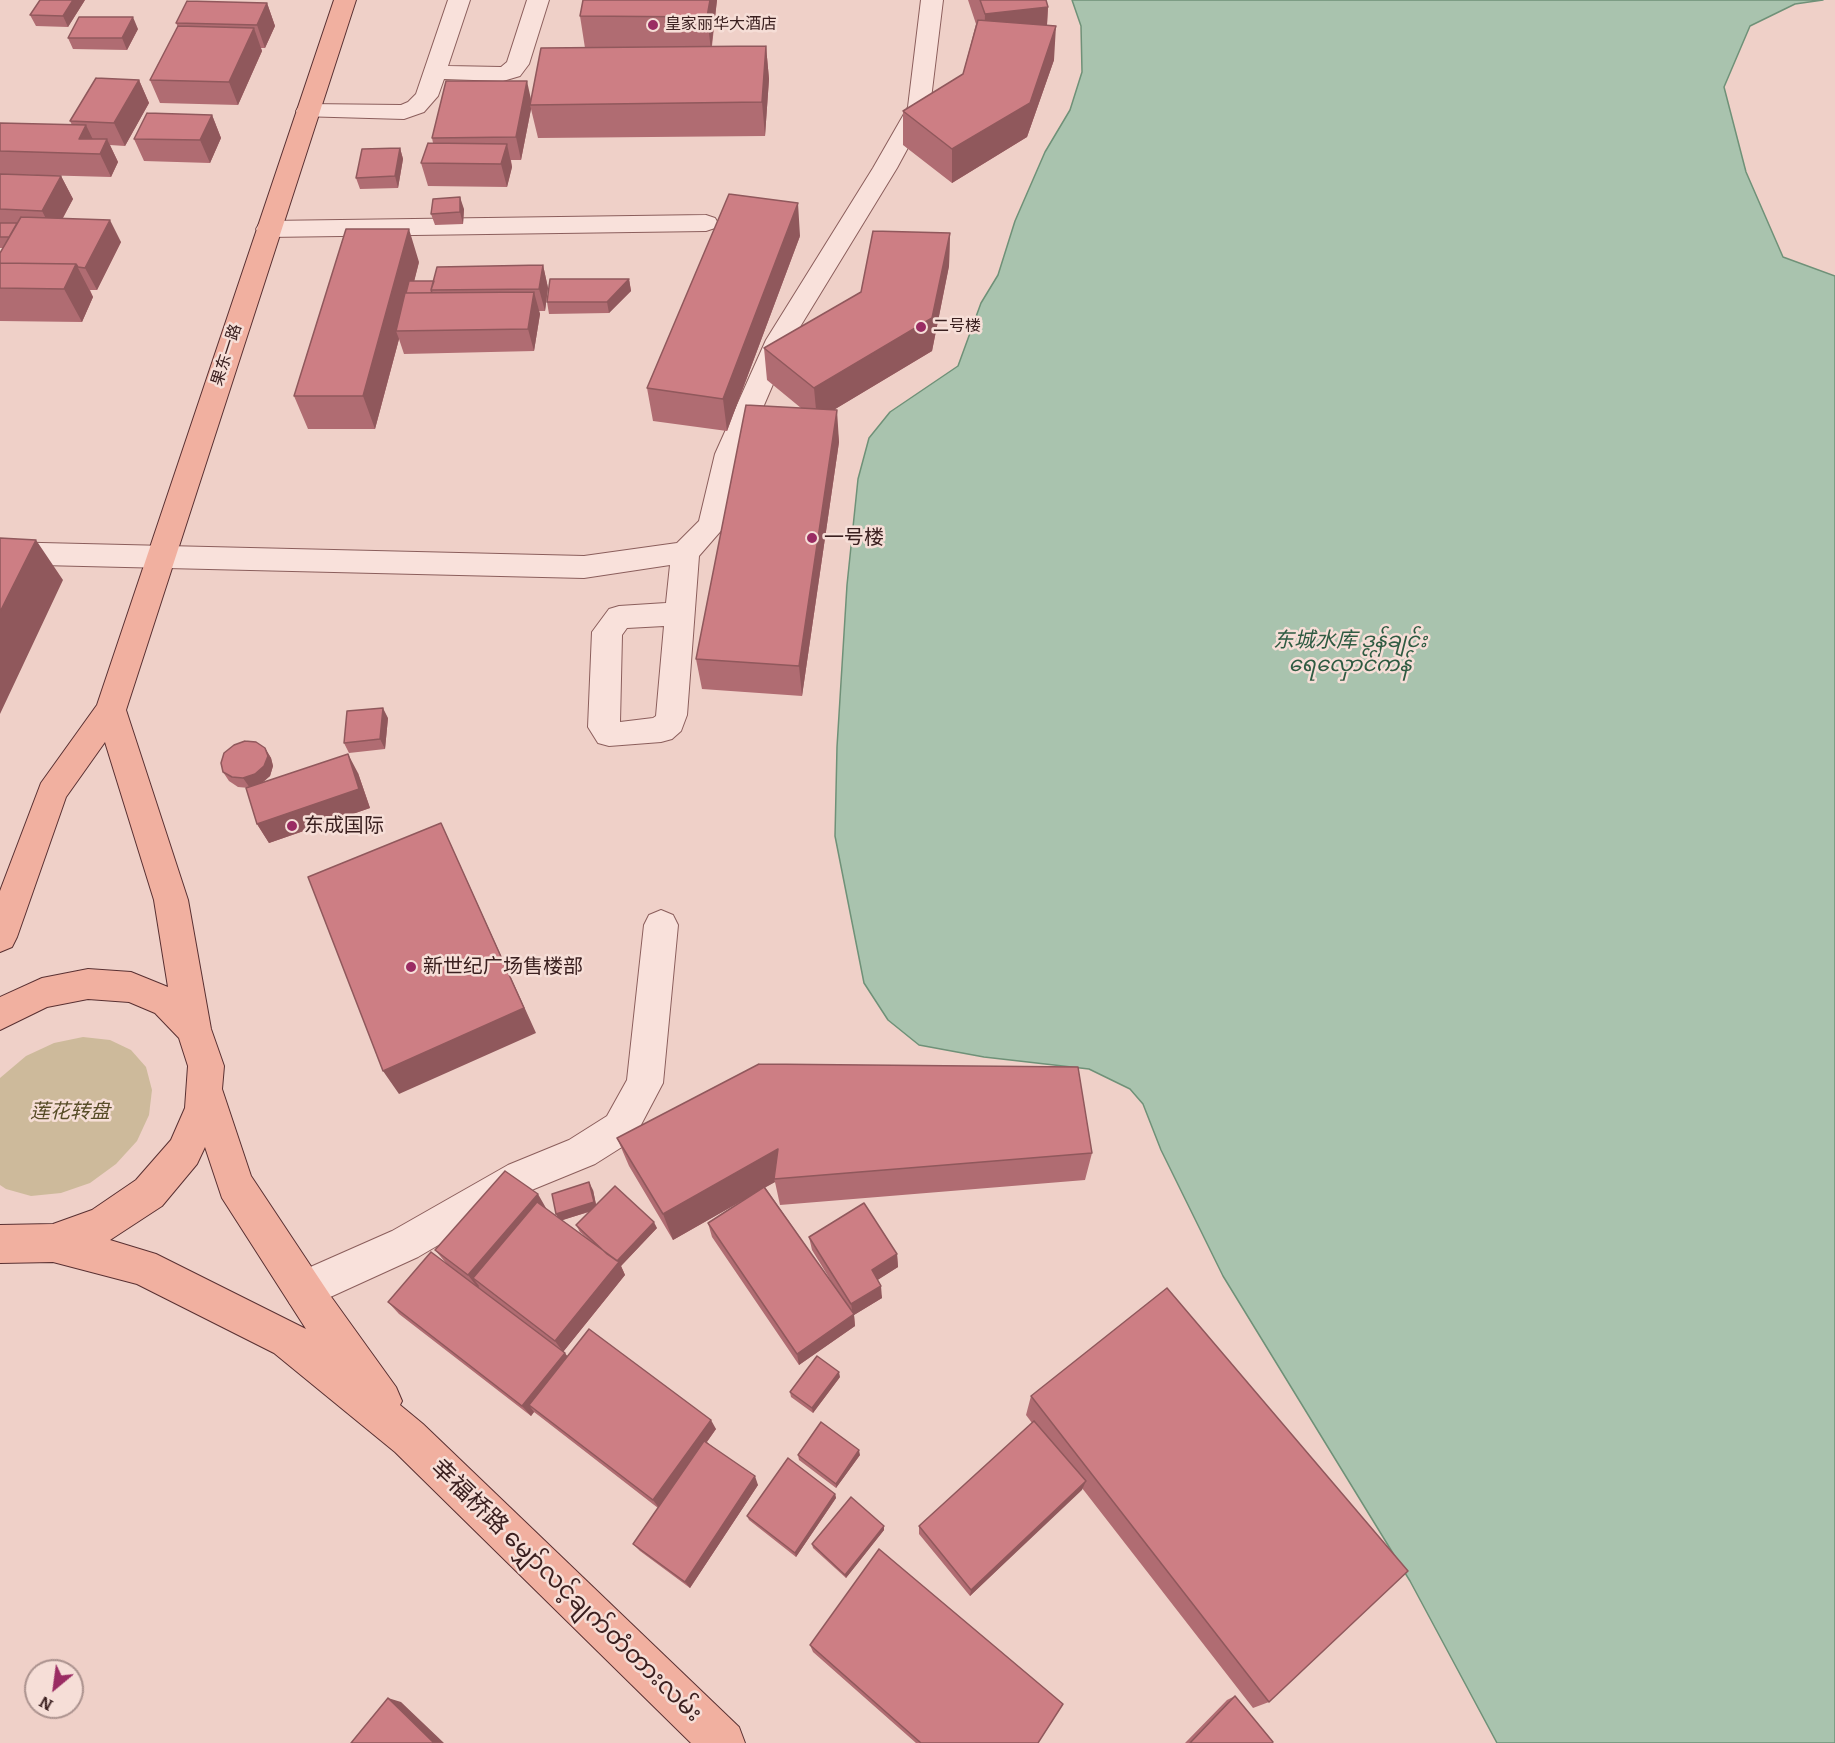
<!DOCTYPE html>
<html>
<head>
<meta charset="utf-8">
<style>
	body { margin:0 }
	#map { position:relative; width:1835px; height:1743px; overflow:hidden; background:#efd0c8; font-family:Bitter,serif }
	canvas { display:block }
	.north { position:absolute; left:24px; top:1659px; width:60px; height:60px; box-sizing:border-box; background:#f6ded7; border:2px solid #ab928e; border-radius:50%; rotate:209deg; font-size:16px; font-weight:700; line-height:24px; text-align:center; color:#3b2020 }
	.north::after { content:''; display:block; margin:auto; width:21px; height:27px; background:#9a2c63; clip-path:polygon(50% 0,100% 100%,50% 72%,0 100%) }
</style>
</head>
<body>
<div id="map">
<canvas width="1835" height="1743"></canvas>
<div class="north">N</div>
</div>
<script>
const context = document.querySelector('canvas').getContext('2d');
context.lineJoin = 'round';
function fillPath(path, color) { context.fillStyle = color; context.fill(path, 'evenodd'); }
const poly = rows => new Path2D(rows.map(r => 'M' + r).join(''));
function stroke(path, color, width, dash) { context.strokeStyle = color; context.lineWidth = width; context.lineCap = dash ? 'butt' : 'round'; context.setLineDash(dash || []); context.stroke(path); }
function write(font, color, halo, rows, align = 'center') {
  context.font = font + ' Bitter,"Noto Sans SC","Noto Sans Myanmar",serif'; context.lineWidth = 5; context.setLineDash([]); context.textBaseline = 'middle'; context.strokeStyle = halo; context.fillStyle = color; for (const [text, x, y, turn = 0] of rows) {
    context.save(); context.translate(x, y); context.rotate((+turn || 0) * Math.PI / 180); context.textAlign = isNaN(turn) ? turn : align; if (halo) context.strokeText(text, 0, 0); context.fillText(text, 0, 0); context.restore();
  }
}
fillPath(poly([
	[83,1037,110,1040,131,1050,146,1067,152,1090,149,1115,137,1141,116,1164,90,1183,61,1193,31,1196,6,1189,0,1185,0,1078,26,1056,54,1043]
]), '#cdba9b');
const water = poly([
	[1072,0,1823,0,1795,4,1750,26,1724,87,1746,172,1783,257,1835,276,1835,1743,1497,1743,1410,1581,1223,1276,1161,1150,1143,1104,1130,1089,1089,1069,984,1057,919,1045,888,1020,864,983,835,836,837,747,847,585,858,479,869,438,890,412,958,366,981,303,998,275,1015,221,1045,152,1070,110,1082,72,1081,26,1072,0]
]);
fillPath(water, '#a9c3ae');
stroke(water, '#6f9178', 1.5);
const minor = poly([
	[448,0,470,0,448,66,501,67,507,62,527,0,549,0,529,64,520,76,503,81,444,79,438,96,424,112,404,119,299,116,296,111,299,106,307,104,401,105,408,102,416,94,448,0],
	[921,0,943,0,930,107,897,168,792,340,743,454,726,525,699,556,687,715,681,731,672,739,661,742,609,746,598,743,588,727,592,632,609,609,619,606,666,603,670,565,584,578,0,564,0,542,584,556,677,543,699,521,715,454,766,340,873,168,908,107,921,0],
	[664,626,656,716,653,718,620,722,622,635,627,628,664,626],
	[706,215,715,218,718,223,715,228,706,231,268,237,259,234,256,229,259,224,268,221,706,215],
	[661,910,673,915,678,925,663,1083,633,1140,595,1164,534,1189,418,1257,304,1309,290,1304,285,1290,290,1276,392,1231,508,1165,569,1140,607,1116,627,1080,644,925,649,915,661,910]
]);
const major = poly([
	[334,0,356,0,126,710,188,900,211,1029,224,1066,222,1089,251,1176,332,1298,396,1387,402,1401,400,1405,423,1424,739,1727,745,1743,691,1743,395,1452,274,1353,137,1284,53,1262,0,1263,0,1225,53,1224,92,1210,136,1180,171,1140,185,1108,188,1066,179,1038,155,1013,129,1002,88,999,47,1007,0,1030,0,997,42,978,88,969,131,972,168,987,154,900,105,742,66,797,17,937,12,947,0,952,0,891,41,783,97,705,334,0],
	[205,1147,222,1198,306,1329,156,1254,110,1240,162,1206,197,1164,205,1147]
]);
stroke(minor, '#8b5e5c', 2);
stroke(major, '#593032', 2);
fillPath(minor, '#f9e1db');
fillPath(major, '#f1b0a0');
fillPath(poly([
	[85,0,68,27,36,26,30,15],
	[583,0,717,0,712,46,766,46,769,79,765,136,538,138,531,109,521,160,511,160,512,167,507,187,428,186,421,163,433,143,432,138,531,100,585,48,580,16],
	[968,0,1046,0,1048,7,1047,26,1054,60,1027,137,952,183,903,145,903,111,963,74,976,24],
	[267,3,275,26,265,48,261,48,262,51,238,105,160,103,150,80,178,27,176,23],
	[138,29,127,50,73,49,68,38],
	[139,80,149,103,125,146,110,145,118,162,111,177,0,174,0,123,72,125,70,121],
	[212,115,221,138,210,163,144,161,134,139],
	[400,148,403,159,398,188,360,189,356,178],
	[0,174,61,176,73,199,63,218,121,242,97,290,90,290,93,297,82,322,0,321,0,253,3,248,0,248],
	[464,209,463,224,435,225,431,214],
	[950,233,949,266,932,351,835,409,839,442,802,696,702,689,696,659,801,408,767,380,764,348,861,292],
	[800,236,727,431,653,421,647,388],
	[419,262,414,281,434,281,543,265,548,288,545,311,539,311,540,314,534,351,404,354,399,339,375,429,308,429,294,396],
	[629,279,631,291,609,313,549,314,547,302],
	[388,718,385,749,349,753,344,743],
	[265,748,271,758,273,766,270,776,261,783,358,773,370,808,269,843,257,824,249,788,238,787,229,781,223,772],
	[617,1138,1092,1153,1085,1180,780,1205,775,1182,765,1187,836,1289,812,1250,809,1237,897,1254,898,1267,877,1280,882,1298,854,1315,855,1326,799,1365,712,1237,708,1223,752,1195,673,1240,629,1166],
	[593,1190,596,1205,657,1228,621,1266,625,1275,563,1352,567,1356,716,1429,707,1442,758,1485,690,1588,640,1551,633,1544,658,1508,538,1415,534,1412,531,1416,399,1314,388,1302,446,1263,435,1250,558,1218,556,1214],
	[589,1212,576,1225,580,1232,588,1239,562,1220],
	[840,1377,813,1413,791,1397,790,1392],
	[1031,1396,1269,1702,1253,1708,1082,1488,970,1596,919,1534,919,1526,1032,1423,1026,1415],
	[798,1455,860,1455,836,1488,799,1460],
	[835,1494,836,1498,796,1557,749,1520,747,1516],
	[884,1526,884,1530,846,1578,813,1548,812,1544],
	[810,1645,1038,1743,916,1743,813,1652],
	[1235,1696,1272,1743,1185,1743,1227,1700]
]), '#b06c72');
fillPath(poly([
	[73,0,85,0,68,27,63,16],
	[710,0,717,0,711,50,707,17],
	[267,3,275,26,265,48,257,25],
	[1048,7,1046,40,984,48,985,14],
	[133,17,138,29,127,50,122,38],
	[1056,26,1054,60,1027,137,952,183,952,149],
	[254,28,262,51,238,105,229,82],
	[766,46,769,79,765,136,762,102],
	[139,80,149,103,125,146,114,123],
	[527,81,532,104,530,105,531,109,521,160,516,137],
	[212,115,221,138,210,163,200,140],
	[86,125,97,148,79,139],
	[107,139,118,162,111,177,100,154],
	[507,144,512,167,507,187,501,164],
	[400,148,403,159,398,188,395,176],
	[61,176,73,199,54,234,42,211],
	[460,197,464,209,463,224,460,212],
	[798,203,800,236,727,431,723,399],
	[110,220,121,242,97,290,85,268],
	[409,229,419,262,409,302,396,331,399,339,375,429,363,396],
	[950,233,949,266,932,351,817,420,814,388],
	[76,264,93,297,82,322,64,289],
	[543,265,548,288,545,311,539,289],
	[629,279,631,291,609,313,607,302],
	[534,292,540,314,534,351,528,329],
	[837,410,839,442,802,696,799,666],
	[36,540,63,580,0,714,0,612],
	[383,708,388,718,385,749,380,739],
	[265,748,271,758,273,766,270,776,261,784,250,788,243,778],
	[348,754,358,773,370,808,269,843,257,824],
	[441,823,536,1033,399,1094,383,1071],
	[778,1149,774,1179,775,1182,673,1240,663,1214],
	[589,1182,593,1190,597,1209,560,1221,556,1214],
	[538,1194,546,1208,473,1278,479,1286,478,1288,468,1275],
	[654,1222,657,1228,621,1266,625,1275,563,1352,555,1341,616,1262],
	[897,1254,898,1267,873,1283,872,1270],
	[881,1286,882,1298,854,1315,855,1326,799,1365,797,1354,853,1315,851,1304],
	[565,1353,573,1364,529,1405,534,1412,531,1416,522,1406],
	[839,1372,840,1377,813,1413,812,1408],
	[711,1420,716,1429,659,1508,653,1500],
	[859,1450,860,1455,836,1488,836,1484],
	[755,1476,758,1485,690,1588,685,1582],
	[1086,1481,1082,1490,970,1596,971,1590],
	[835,1494,836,1498,796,1557,795,1553],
	[884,1526,884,1530,846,1578,845,1575],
	[388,1698,401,1702,444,1743,434,1743]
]), '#90585c');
const building = poly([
	[40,0,73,0,63,16,30,15,40,0],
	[583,0,710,0,707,17,580,16,583,0],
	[980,0,1046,0,1048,7,985,14,980,0],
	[187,1,267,3,257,25,176,23,187,1],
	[79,17,133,17,122,38,68,38,79,17],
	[978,20,1056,26,1030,103,952,149,903,111,963,74,978,20],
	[178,26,254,28,229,82,150,80,178,26],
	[766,46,762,102,530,105,541,48,766,46],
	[96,78,139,80,114,123,70,121,96,78],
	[446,81,527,81,516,137,432,138,446,81],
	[147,113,212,115,200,140,134,139,147,113],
	[0,123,86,125,79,139,107,139,100,154,0,151,0,123],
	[428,143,507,144,501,164,421,163,428,143],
	[400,148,395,176,356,178,362,149,400,148],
	[0,174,61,176,42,211,0,209,0,174],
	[729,194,798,203,723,399,647,388,729,194],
	[460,197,460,212,431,214,433,199,460,197],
	[21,217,110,220,85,268,78,267,76,264,0,263,0,253,21,217],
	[0,223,17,223,9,237,0,237,0,223],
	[346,229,409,229,363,396,294,396,346,229],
	[873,231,950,233,932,318,814,388,764,348,861,292,873,231],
	[0,263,76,264,64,289,0,288,0,263],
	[543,265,539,289,431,290,437,267,543,265],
	[550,279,629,279,607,302,547,302,550,279],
	[409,281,434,281,431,290,432,293,406,293,409,281],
	[534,292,528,329,396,331,405,293,534,292],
	[746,405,837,410,799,666,696,659,746,405],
	[0,538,36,540,0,612,0,538],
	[383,708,380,739,344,743,347,711,383,708],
	[245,741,256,742,265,748,268,756,264,766,255,774,243,778,232,777,223,772,221,763,224,753,234,745,245,741],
	[348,754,359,789,257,824,246,788,348,754],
	[441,823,524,1008,383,1071,308,877,441,823],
	[759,1064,1078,1067,1092,1153,774,1179,778,1149,663,1214,617,1138,759,1064],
	[505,1171,538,1194,468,1275,435,1250,505,1171],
	[589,1182,594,1202,556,1214,552,1194,589,1182],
	[615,1186,654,1222,617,1261,607,1254,576,1225,615,1186],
	[764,1187,854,1314,797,1354,708,1223,764,1187],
	[537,1202,619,1262,555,1341,473,1278,537,1202],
	[864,1203,897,1254,872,1270,881,1286,851,1304,809,1237,864,1203],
	[431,1252,565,1353,522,1406,388,1302,431,1252],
	[1167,1288,1408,1571,1269,1702,1031,1396,1167,1288],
	[589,1329,711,1420,653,1500,529,1405,589,1329],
	[817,1356,839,1372,812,1408,790,1392,817,1356],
	[1034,1421,1086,1481,971,1590,919,1526,1034,1421],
	[821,1422,859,1450,836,1484,798,1455,821,1422],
	[704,1441,755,1476,685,1582,633,1544,704,1441],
	[788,1458,835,1494,795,1553,747,1516,788,1458],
	[851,1497,884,1526,845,1575,812,1544,851,1497],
	[879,1549,1063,1704,1038,1743,921,1743,810,1645,879,1549],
	[1235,1696,1273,1742,1272,1743,1190,1743,1235,1696],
	[388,1698,434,1743,351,1743,388,1698]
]);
fillPath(building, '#cd7e84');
stroke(building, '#90585c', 1.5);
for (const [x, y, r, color] of [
	[653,25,6,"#9a2c63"],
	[921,327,6,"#9a2c63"],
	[812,538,6,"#9a2c63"],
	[292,826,6,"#9a2c63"],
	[411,967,6,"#9a2c63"]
]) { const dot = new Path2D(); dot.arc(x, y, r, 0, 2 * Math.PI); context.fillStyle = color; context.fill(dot); stroke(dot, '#f6ded7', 2); }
write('16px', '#3b2020', '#f6ded7', [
	["皇家丽华大酒店",665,25],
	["二号楼",933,327]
], 'left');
write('16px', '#3b2020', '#f6ded7', [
	["果东一路",227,355,-72]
]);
write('20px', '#3b2020', '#f6ded7', [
	["一号楼",824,538],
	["东成国际",304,826],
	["新世纪广场售楼部",423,967]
], 'left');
write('italic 20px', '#574c27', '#f6ded7', [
	["莲花转盘",70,1112]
]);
write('italic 21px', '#2f5b42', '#f6ded7', [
	["东城水库 ဒွန်ချင်း",1350,641],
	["ရေလှောင်ကန်",1350,665]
]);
write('24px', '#3b2020', '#f6ded7', [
	["幸福桥路 မျှော်လင့်ချက်တံတားလမ်း",566,1591,44]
]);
</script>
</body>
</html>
